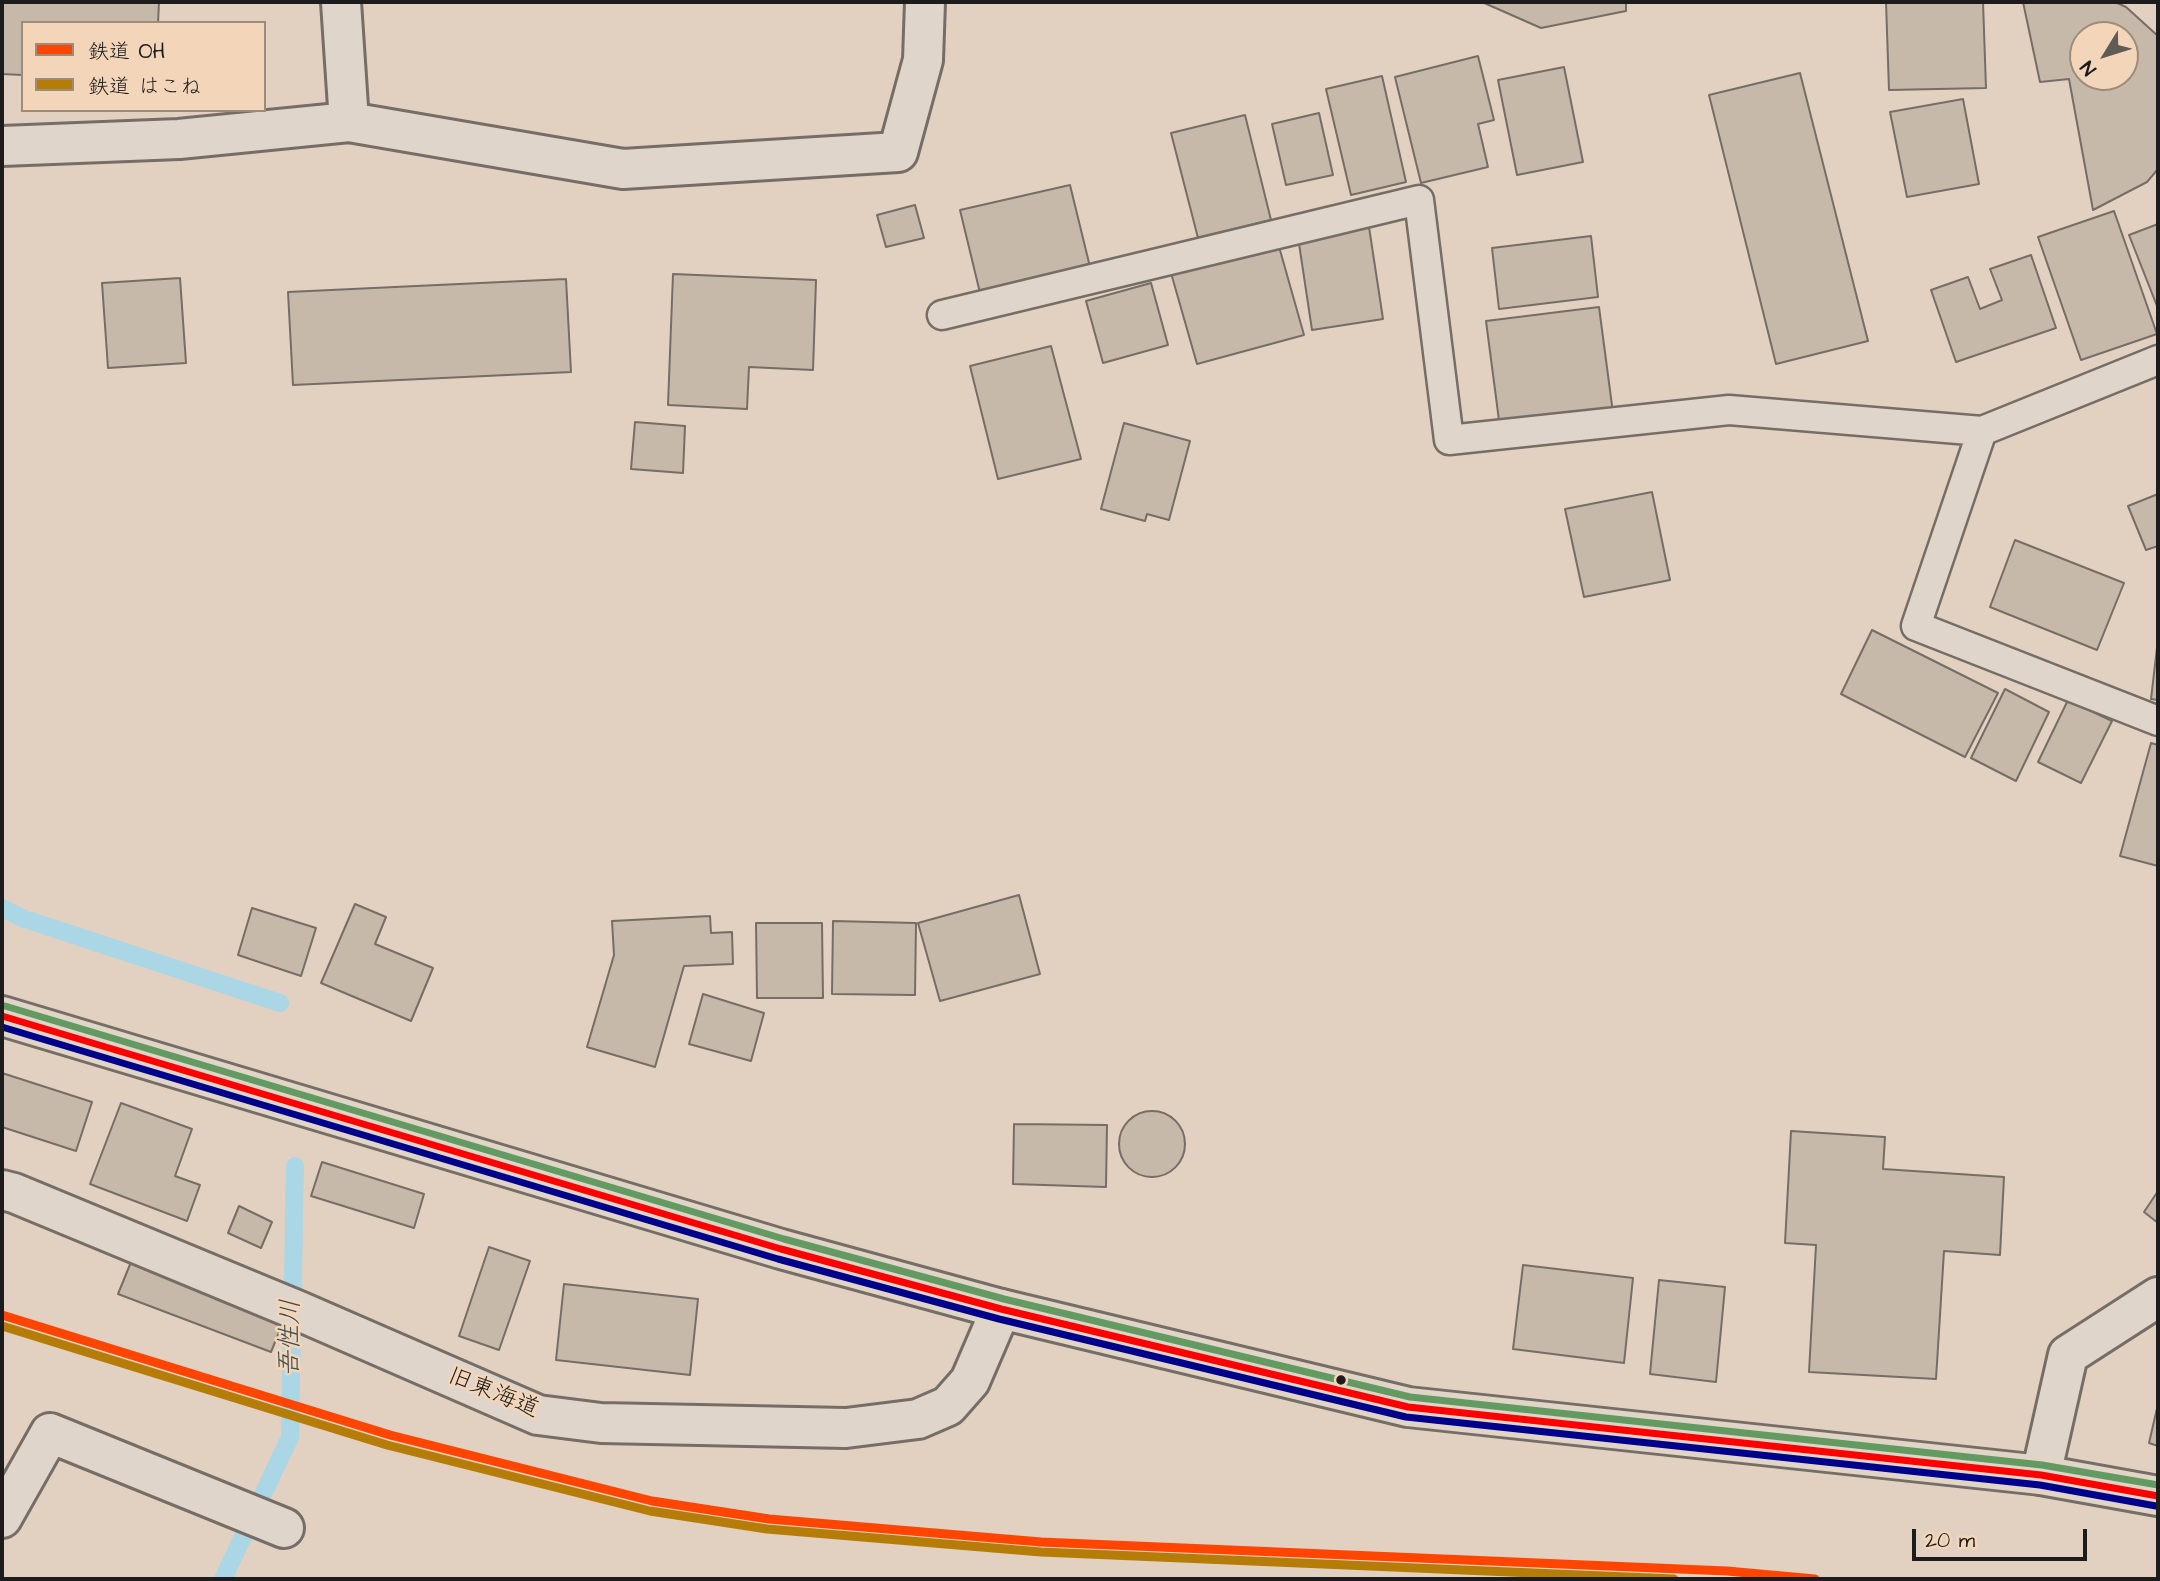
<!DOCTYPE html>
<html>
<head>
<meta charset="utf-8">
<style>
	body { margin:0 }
	#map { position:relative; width:2160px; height:1581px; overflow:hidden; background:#e2d1c0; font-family:"Architects Daughter","Klee One",sans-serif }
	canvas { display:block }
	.frame { position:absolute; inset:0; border:4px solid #1c1c1c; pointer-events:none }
	.legend { position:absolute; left:21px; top:21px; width:245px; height:91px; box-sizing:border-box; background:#f3d6b9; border:2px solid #9d8c7a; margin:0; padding:9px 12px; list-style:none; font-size:21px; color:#1c1c1c }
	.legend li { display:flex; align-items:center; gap:14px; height:35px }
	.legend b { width:35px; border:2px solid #9d8c7a }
	.north { position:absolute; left:2069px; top:21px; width:70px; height:70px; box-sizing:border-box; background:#f3d6b9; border:2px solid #9d8c7a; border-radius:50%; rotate:232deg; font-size:19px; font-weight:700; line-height:28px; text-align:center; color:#1c1c1c }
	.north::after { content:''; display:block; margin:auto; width:24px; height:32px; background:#615b55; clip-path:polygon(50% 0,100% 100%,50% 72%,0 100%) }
	.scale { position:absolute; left:1912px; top:1529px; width:175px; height:32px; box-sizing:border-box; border:4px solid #1c1c1c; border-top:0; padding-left:9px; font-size:21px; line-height:24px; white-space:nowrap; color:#1c1c1c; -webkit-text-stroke:5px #f3d6b9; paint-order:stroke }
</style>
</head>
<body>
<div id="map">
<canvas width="2160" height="1581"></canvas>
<div class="frame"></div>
<ul class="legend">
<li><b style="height:9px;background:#ff4500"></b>鉄道 OH</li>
<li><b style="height:9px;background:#b57d08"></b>鉄道 はこね</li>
</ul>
<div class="north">N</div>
<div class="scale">20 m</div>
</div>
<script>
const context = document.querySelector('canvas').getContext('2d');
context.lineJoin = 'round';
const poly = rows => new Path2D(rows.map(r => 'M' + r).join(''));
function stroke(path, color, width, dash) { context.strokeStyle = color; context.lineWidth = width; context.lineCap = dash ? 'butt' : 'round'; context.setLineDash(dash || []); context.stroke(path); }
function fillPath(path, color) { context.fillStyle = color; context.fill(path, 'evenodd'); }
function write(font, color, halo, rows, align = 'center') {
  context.font = font + ' "Architects Daughter","Klee One",sans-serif'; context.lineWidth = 5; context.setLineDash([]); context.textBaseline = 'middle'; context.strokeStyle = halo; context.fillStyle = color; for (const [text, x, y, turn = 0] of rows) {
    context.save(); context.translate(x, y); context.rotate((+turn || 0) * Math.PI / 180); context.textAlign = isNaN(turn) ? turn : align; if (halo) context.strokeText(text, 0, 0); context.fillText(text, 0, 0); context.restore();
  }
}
stroke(poly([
	[2,908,22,918,280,1003],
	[223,1579,290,1437,295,1166]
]), '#abd6e5', 18);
const building = poly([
	[2,2,159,2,158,23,23,23,23,75,2,74,2,2],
	[1482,2,1626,2,1626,11,1541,28,1482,2],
	[1886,2,1983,2,1986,88,1889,90,1886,2],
	[2023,2,2115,2,2126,7,2158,36,2158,169,2147,182,2093,210,2069,79,2040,82,2023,2],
	[2083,35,2125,35,2125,77,2083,77,2083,35],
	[1478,56,1494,120,1478,124,1488,167,1421,183,1395,77,1478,56],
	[1564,67,1583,162,1517,175,1498,80,1564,67],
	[1800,73,1868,341,1776,364,1709,95,1800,73],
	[1382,76,1406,182,1351,195,1326,89,1382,76],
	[1963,99,1979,184,1907,197,1890,112,1963,99],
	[1319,113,1333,175,1286,185,1272,124,1319,113],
	[1245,115,1271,220,1198,238,1171,133,1245,115],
	[1070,185,1091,271,981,297,960,210,1070,185],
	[915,205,924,238,886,247,877,215,915,205],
	[2114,211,2157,334,2081,360,2038,237,2114,211],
	[2158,224,2158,306,2157,306,2129,235,2158,224],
	[1369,227,1383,319,1312,330,1298,237,1369,227],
	[1276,236,1304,335,1197,364,1169,266,1276,236],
	[1591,236,1598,297,1499,309,1492,248,1591,236],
	[2031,255,2056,328,1956,362,1931,290,1968,277,1980,309,2002,300,1990,269,2031,255],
	[673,274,816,280,813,370,749,367,747,409,668,405,673,274],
	[180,278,186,363,108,368,102,283,180,278],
	[566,279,571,372,293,385,288,292,566,279],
	[1151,283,1168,345,1103,363,1086,301,1151,283],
	[1599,307,1613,413,1500,428,1486,321,1599,307],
	[1051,346,1081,459,998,479,970,366,1051,346],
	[635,422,685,426,683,473,631,469,635,422],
	[1124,423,1190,441,1169,520,1147,514,1145,521,1101,509,1124,423],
	[1652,492,1670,580,1584,597,1565,509,1652,492],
	[2158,494,2158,546,2146,550,2128,506,2158,494],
	[2015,540,2124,583,2097,650,1990,607,2015,540],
	[1872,630,1998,693,1965,757,1841,694,1872,630],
	[2158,639,2158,700,2151,699,2158,639],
	[2005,689,2049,712,2016,781,1971,758,2005,689],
	[2068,700,2112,721,2081,783,2038,762,2068,700],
	[2151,743,2158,745,2158,866,2120,856,2151,743],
	[1019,895,1040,974,940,1001,918,923,1019,895],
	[355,904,386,917,375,944,433,968,411,1021,321,983,355,904],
	[252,908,316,928,301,976,238,955,252,908],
	[710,916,711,933,732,932,733,964,684,966,655,1067,587,1047,614,955,612,921,710,916],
	[833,921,916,923,915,995,832,994,833,921],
	[756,923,822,923,823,998,757,998,756,923],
	[703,994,764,1013,751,1061,689,1044,703,994],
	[2,1073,92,1102,76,1151,2,1127,2,1073],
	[121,1103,192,1129,175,1176,200,1185,187,1221,90,1184,121,1103],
	'1119 1144a33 33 0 1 1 66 0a33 33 0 1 1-66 0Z',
	[1014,1124,1107,1125,1106,1187,1013,1184,1014,1124],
	[1791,1131,1885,1137,1883,1169,2004,1177,2000,1255,1944,1251,1936,1379,1809,1372,1816,1245,1785,1243,1791,1131],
	[322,1162,424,1194,414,1228,311,1196,322,1162],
	[2158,1191,2158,1223,2144,1212,2158,1191],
	[239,1206,272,1222,261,1248,228,1233,239,1206],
	[489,1247,530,1261,499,1350,459,1336,489,1247],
	[131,1262,284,1320,271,1352,118,1294,131,1262],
	[1523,1265,1633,1278,1624,1363,1513,1349,1523,1265],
	[1659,1280,1725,1287,1716,1382,1650,1374,1659,1280],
	[564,1284,698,1299,690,1375,556,1360,564,1284],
	[2158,1404,2158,1446,2149,1443,2158,1404]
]);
fillPath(building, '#c7b9aa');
stroke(building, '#756d66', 2);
const service = poly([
	[942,315,1419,200,1449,440,1729,410,1982,431,2158,360],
	[1982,431,1916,626,2158,721]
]);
const minor = poly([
	[341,2,349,122],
	[2,146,179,139,349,122,623,169,898,152,923,60,925,2],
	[2,1190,14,1193,299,1311,538,1415,601,1423,846,1428,918,1419,948,1406,970,1381,1001,1309],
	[2041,1475,2068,1355,2158,1297],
	[2,1518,50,1433,284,1528]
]);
const trunk = poly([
	[2,1016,781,1249,1001,1309,1408,1407,2041,1475,2158,1496]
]);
stroke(service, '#756d66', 33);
stroke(minor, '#756d66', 44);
stroke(trunk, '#756d66', 44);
stroke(service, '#e0d5ca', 28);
stroke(minor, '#e0d5ca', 38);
stroke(trunk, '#e0d5c7', 38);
stroke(poly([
	[2,1016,781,1249,1001,1309,1408,1407,2041,1475,2158,1496]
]), '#f00', 7);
stroke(poly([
	[2,1027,778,1259,999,1319,1406,1417,2040,1485,2156,1506]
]), '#00008b', 7);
stroke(poly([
	[5,1006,784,1239,1004,1299,1410,1397,2042,1465,2158,1485]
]), '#629a62', 7);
stroke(poly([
	[2,1315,390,1435,652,1501,769,1519,1041,1542,1727,1571,1815,1579]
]), '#ff4500', 9);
stroke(poly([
	[2,1326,387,1445,650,1511,767,1529,1041,1552,1674,1579]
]), '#b57d08', 9);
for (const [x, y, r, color] of [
	[1341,1380,6,"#1c1c1c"]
]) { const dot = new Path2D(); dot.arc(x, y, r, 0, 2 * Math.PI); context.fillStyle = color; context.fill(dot); stroke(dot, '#f3d6b9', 2.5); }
write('24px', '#1c1c1c', '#f3d6b9', [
	["旧東海道",493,1394,22]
]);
write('italic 26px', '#3a4b52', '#f3d6b9', [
	["吾性川",292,1338,-89]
]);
</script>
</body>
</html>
